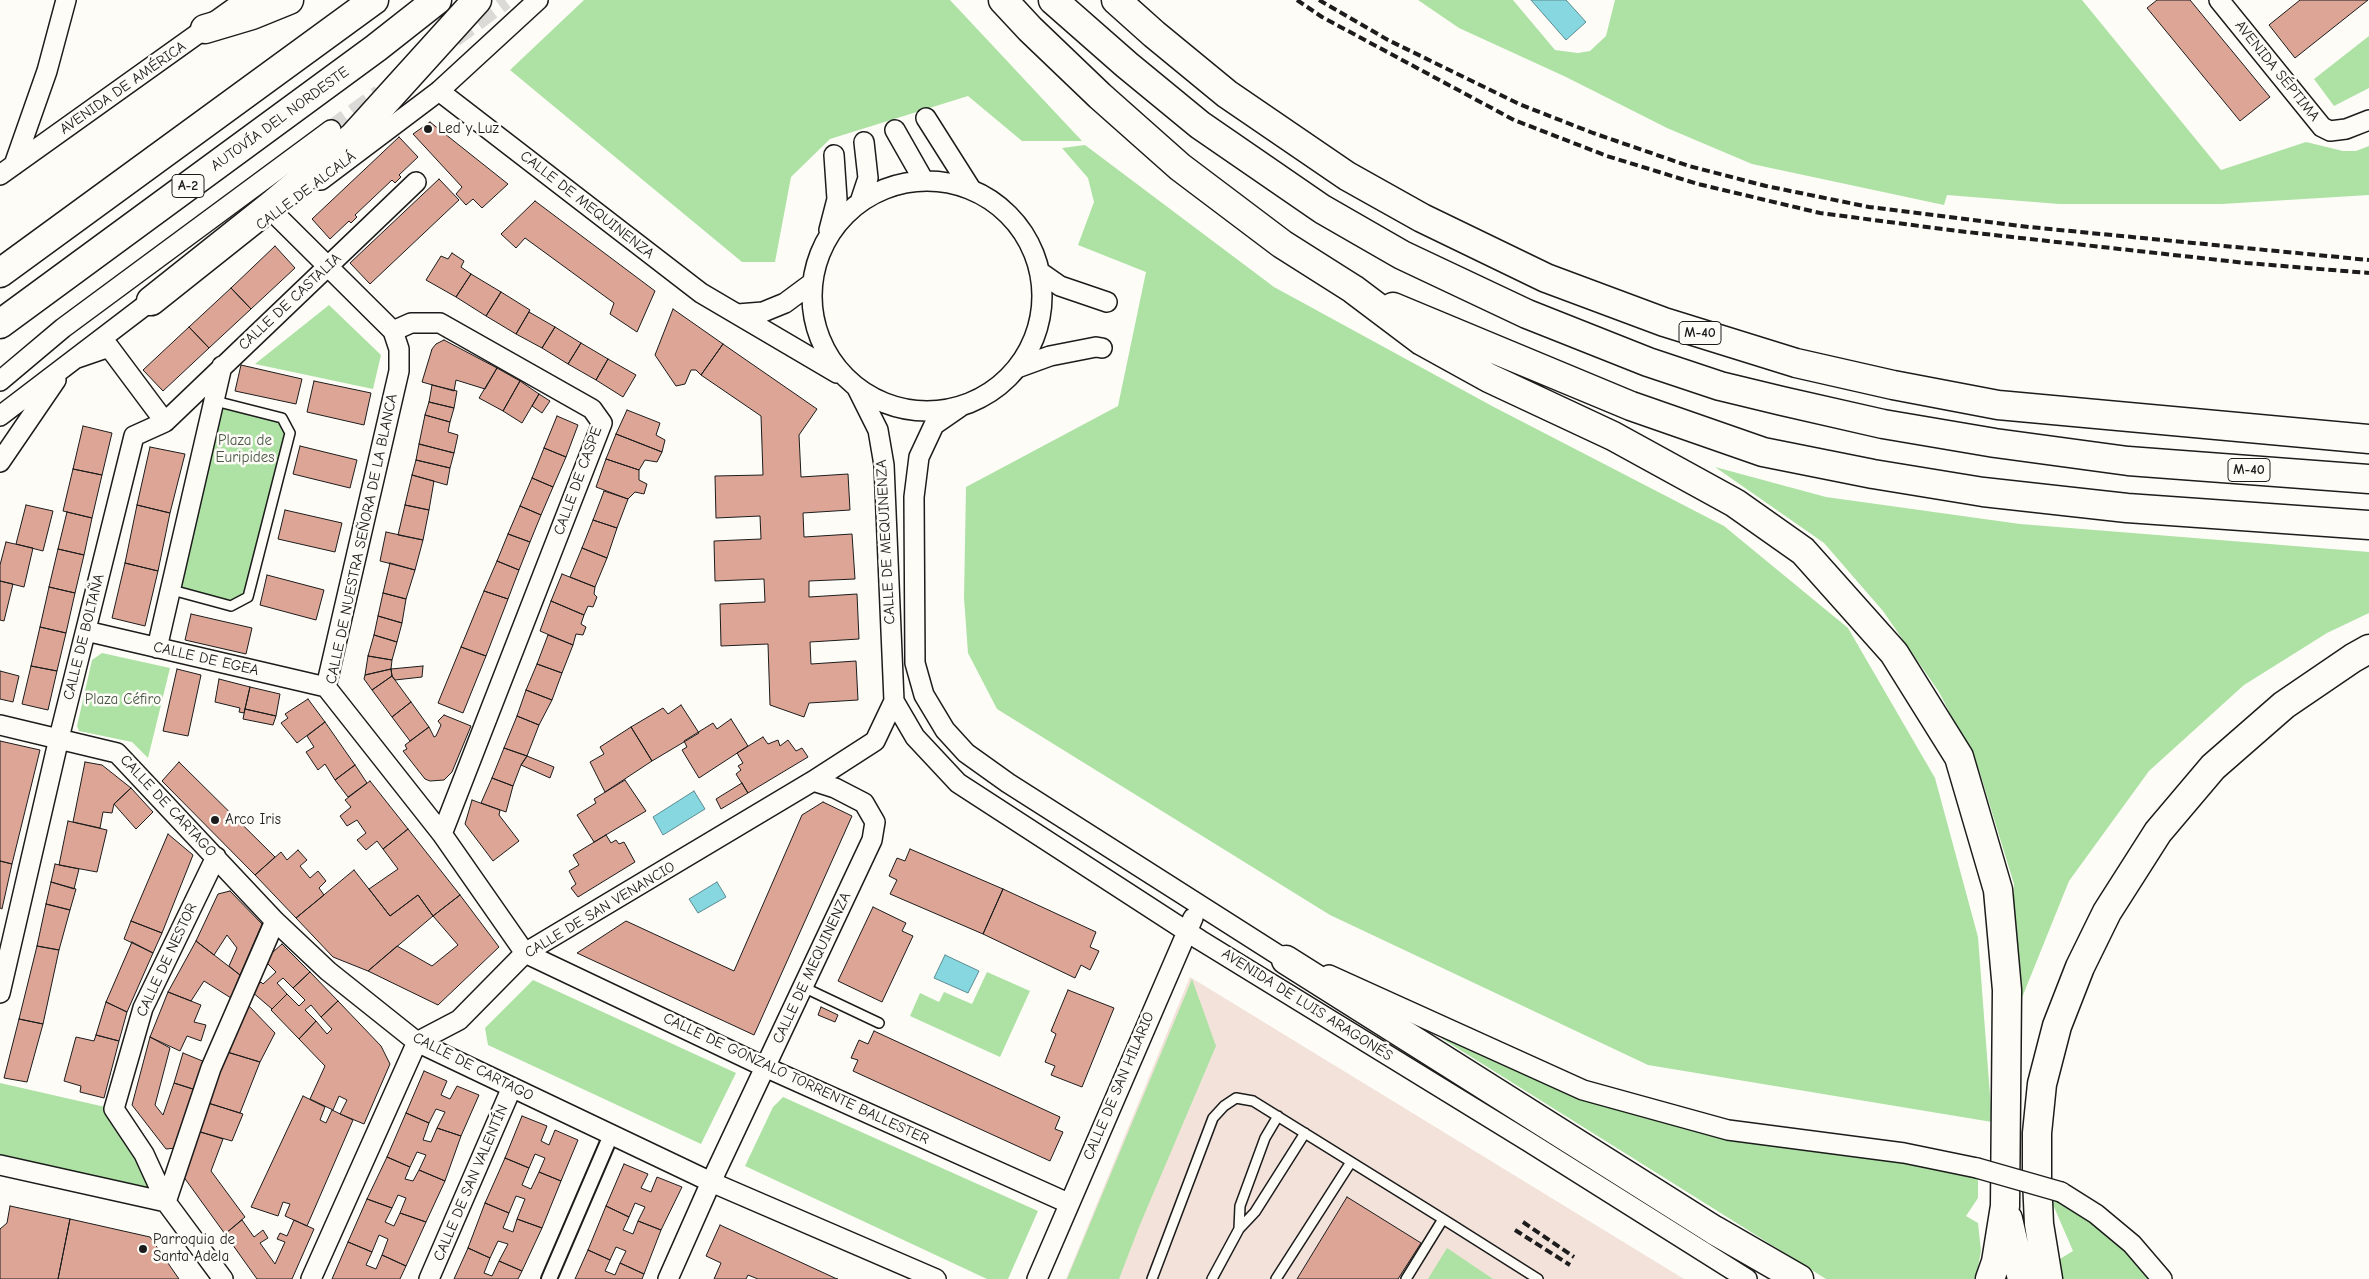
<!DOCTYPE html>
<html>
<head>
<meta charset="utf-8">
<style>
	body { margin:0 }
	canvas { display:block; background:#fdfcf7 }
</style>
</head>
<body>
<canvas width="2369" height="1279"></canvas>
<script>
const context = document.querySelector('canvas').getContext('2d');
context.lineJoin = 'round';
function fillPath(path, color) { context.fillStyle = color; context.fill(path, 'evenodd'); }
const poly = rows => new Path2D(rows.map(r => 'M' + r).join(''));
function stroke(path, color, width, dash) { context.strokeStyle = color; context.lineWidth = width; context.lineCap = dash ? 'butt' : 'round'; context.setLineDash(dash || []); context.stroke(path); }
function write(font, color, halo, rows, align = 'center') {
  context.font = font + ' "Comic Neue",sans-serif'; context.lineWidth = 5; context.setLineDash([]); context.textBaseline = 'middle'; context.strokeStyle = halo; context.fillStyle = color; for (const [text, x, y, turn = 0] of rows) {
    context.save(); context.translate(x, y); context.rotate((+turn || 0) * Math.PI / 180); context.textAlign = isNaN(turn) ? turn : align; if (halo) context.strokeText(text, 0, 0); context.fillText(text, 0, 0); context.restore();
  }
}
fillPath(poly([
	[1190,977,1684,1279,1066,1279]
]), '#f3e2da');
fillPath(poly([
	[584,0,950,0,1082,141,1022,141,968,96,830,139,791,177,775,262,742,262,510,70],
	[1418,0,1513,0,1555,50,1578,53,1590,51,1606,36,1615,0,2082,0,2221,170,2306,142,2343,151,2356,151,2369,146,2369,195,2222,204,2059,204,1947,195,1944,205,1752,164,1667,128,1566,77,1459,28],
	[2369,36,2369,88,2334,106,2314,79],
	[1085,145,1274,287,1492,406,1724,526,1848,628,1935,778,1978,937,1992,1122,1648,1065,1330,915,997,709,968,653,964,598,966,487,1118,406,1146,272,1078,245,1094,202,1088,178,1062,148],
	[329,305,381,355,373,389,255,364],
	[219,405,278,422,286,435,244,594,229,601,177,589],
	[1715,467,1826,497,2020,524,2369,552,2369,613,2327,633,2244,685,2149,771,2069,881,2013,1020,2014,884,1979,770,1939,692,1883,611,1824,543],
	[102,653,170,668,148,758,132,742,79,731,77,726,92,660],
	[987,972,1030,991,1000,1057,910,1016,920,993,939,1002,944,992,972,1004],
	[1192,979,1216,1046,1139,1227,1119,1279,1067,1279],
	[533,980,736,1073,701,1144,488,1045,485,1028],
	[1443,1036,1586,1098,1978,1175,1978,1198,1966,1216,1978,1223,1981,1251,1976,1277,1974,1279,1826,1279,1441,1038],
	[0,1083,114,1109,166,1202,0,1165],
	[783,1097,1038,1211,1008,1279,987,1279,745,1166,773,1107],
	[2051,1200,2062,1201,2104,1230,2144,1266,2152,1279,2060,1279,2055,1262,2073,1251],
	[1447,1248,1493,1279,1428,1279]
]), '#aee2a4');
const water = poly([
	[1531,0,1566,0,1586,22,1566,40,1531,0],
	[694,791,705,809,663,835,653,817,694,791],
	[717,882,726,897,698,913,689,899,717,882],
	[945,955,979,971,968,993,934,978,945,955]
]);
fillPath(water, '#86d7df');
stroke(water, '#5c8c91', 1);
const building = poly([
	[2157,0,2190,0,2270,97,2240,121,2147,8,2157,0],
	[2300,0,2368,0,2295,58,2269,25,2300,0],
	[430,122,508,184,482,208,473,199,466,205,456,194,462,187,413,134,430,122],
	[399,137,418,157,399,175,401,177,395,183,392,180,355,215,357,217,351,223,349,221,330,239,312,219,399,137],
	[439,179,459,200,370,284,350,263,439,179],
	[535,201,655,291,637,332,610,314,614,303,525,238,516,248,501,234,535,201],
	[275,246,295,268,251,309,231,288,275,246],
	[452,253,464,261,461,267,471,274,456,297,426,280,441,256,448,259,452,253],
	[471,274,501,292,486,316,456,297,471,274],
	[231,288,251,309,209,348,189,327,231,288],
	[501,292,530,310,516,334,486,316,501,292],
	[673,309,723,344,701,375,696,370,691,370,685,384,676,386,655,355,673,309],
	[529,312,555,327,542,348,516,334,529,312],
	[189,327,209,348,163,391,143,370,189,327],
	[555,327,581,343,568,364,542,348,555,327],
	[444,340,497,368,485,389,456,380,454,391,422,382,432,349,436,344,444,340],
	[581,343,608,359,596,380,568,364,581,343],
	[723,344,817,409,799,435,801,477,848,474,850,510,803,513,804,537,852,534,855,579,809,581,809,597,857,594,859,639,810,642,811,664,856,661,858,700,809,703,804,717,770,705,768,644,721,646,720,604,765,602,764,579,715,581,714,541,761,539,760,516,716,518,715,476,763,475,761,416,701,375,723,344],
	[608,359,636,375,623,397,596,380,608,359],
	[241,365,302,379,296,404,235,391,241,365],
	[497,368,520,381,503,411,479,398,497,368],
	[314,381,371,393,364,425,307,412,314,381],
	[520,381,539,394,522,423,503,411,520,381],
	[432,385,457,391,454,408,429,402,432,385],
	[539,394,550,401,542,413,532,406,539,394],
	[429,402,454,408,450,422,425,415,429,402],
	[627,410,660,423,656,435,665,440,662,452,616,434,627,410],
	[425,415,450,422,448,432,458,435,454,453,419,444,425,415],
	[557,416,578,425,566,457,544,448,557,416],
	[83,426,112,433,102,475,73,469,83,426],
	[616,434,662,452,657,462,645,460,639,470,606,459,616,434],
	[419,444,454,453,450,468,416,460,419,444],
	[300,446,357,460,350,488,293,474,300,446],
	[150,447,185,454,170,513,137,505,150,447],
	[544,448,566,457,553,487,532,478,544,448],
	[606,459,639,470,639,480,647,484,644,494,635,492,628,499,596,487,606,459],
	[416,460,450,468,447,485,412,475,416,460],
	[73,469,102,475,92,518,63,511,73,469],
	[412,475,434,481,429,510,405,505,412,475],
	[532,478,553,487,541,515,520,506,532,478],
	[604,491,628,499,617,528,593,520,604,491],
	[26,505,53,511,43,551,16,544,26,505],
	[137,505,170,513,158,571,125,563,137,505],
	[405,505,429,510,423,540,398,535,405,505],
	[520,506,541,515,530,542,508,534,520,506],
	[285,510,342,523,335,552,278,539,285,510],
	[67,512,92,518,84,555,58,549,67,512],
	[593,520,617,528,607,558,582,548,593,520],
	[386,532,423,540,415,570,380,561,386,532],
	[508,534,530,542,519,570,497,561,508,534],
	[6,542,33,548,24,587,0,581,0,565,6,542],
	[582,548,607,558,595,587,570,577,582,548],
	[58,549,84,555,75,593,49,587,58,549],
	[497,561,519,570,508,599,484,591,497,561],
	[125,563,158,571,145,626,112,618,125,563],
	[390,563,415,570,406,599,383,593,390,563],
	[562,574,595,587,594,594,597,597,593,607,588,606,584,615,551,601,562,574],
	[267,575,324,590,316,620,260,605,267,575],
	[0,581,13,584,4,621,0,620,0,581],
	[49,587,75,593,66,633,40,627,49,587],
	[484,591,508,599,486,656,461,647,484,591],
	[383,593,406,599,402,623,378,616,383,593],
	[551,601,584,615,581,624,586,627,583,635,576,634,573,645,540,631,551,601],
	[191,614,252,628,246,654,185,640,191,614],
	[378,616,402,623,397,642,374,635,378,616],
	[40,627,66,633,57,671,31,666,40,627],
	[374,635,397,642,392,660,368,656,374,635],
	[548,635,573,645,562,673,537,664,548,635],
	[461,647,486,656,463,713,438,703,461,647],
	[368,656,392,660,391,669,365,675,368,656],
	[537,664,562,673,552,700,526,690,537,664],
	[31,666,57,671,48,710,22,704,31,666],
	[423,666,422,677,395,680,392,676,391,669,423,666],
	[177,669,201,675,188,736,163,731,177,669],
	[391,669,392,676,372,690,364,679,365,675,391,669],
	[0,671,19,676,13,702,0,699,0,671],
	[392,676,411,702,392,717,372,690,392,676],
	[219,679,250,687,244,713,239,712,240,708,215,702,219,679],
	[250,687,280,694,276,716,245,709,250,687],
	[526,690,552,700,539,725,517,716,526,690],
	[308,699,325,722,297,743,281,723,288,718,285,714,308,699],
	[411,702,429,727,410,741,392,717,411,702],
	[681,705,699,733,652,761,631,727,663,708,668,714,681,705],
	[245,709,276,716,273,725,243,719,245,709],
	[444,715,471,726,452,772,444,780,430,781,425,779,403,751,407,749,405,745,429,727,434,737,436,736,441,725,438,721,444,715],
	[517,716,539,725,527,756,504,748,517,716],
	[731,719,748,746,699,778,682,750,687,747,684,741,713,723,717,729,731,719],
	[325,722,355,765,335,780,325,764,318,770,306,752,314,747,307,736,325,722],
	[631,727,652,761,605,792,590,762,604,754,600,747,631,727],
	[763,737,768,744,778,740,780,746,788,740,796,751,802,748,808,757,748,793,736,774,741,770,738,766,743,763,737,753,763,737],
	[0,741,40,750,12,864,0,861,0,741],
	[504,748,527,756,521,765,513,786,492,778,504,748],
	[527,756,554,767,550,778,521,765,527,756],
	[85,762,102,765,131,788,114,804,112,813,103,812,100,828,73,822,85,762],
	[179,762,275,857,255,875,162,781,179,762],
	[355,765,367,783,348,797,335,780,355,765],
	[492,778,513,786,506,812,481,803,492,778],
	[625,780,646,811,594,842,577,815,596,803,594,799,625,780],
	[370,781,408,829,383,849,377,841,366,850,357,840,366,833,357,820,347,826,340,816,351,807,345,800,370,781],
	[742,783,748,793,721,809,716,799,742,783],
	[131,788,153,812,136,829,114,804,131,788],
	[472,800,500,810,499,815,519,841,493,861,465,824,472,800],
	[823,802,852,816,754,1035,577,953,626,921,734,971,802,815,823,802],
	[68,821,107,830,97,872,59,865,68,821],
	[408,829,460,895,433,916,418,895,390,916,369,889,398,869,383,849,408,829],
	[168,834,193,855,162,933,131,921,168,834],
	[606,835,611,843,616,840,619,844,624,842,635,862,578,897,571,888,576,884,569,871,579,865,573,855,606,835],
	[910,849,1003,889,983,934,890,894,897,880,889,876,897,858,905,861,910,849],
	[298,850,307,860,300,866,310,878,318,871,326,881,319,888,324,895,296,918,255,875,281,852,287,860,298,850],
	[0,861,12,864,2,909,0,908,0,861],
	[55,864,79,869,74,889,51,882,55,864],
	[354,870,390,916,418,895,433,916,368,971,333,957,296,918,354,870],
	[51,882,76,889,70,910,46,904,51,882],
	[1003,889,1096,932,1090,947,1099,951,1090,970,1081,965,1075,978,983,934,1003,889],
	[230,891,262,924,240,975,229,966,237,948,227,935,214,955,196,941,218,894,230,891],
	[460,895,499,947,438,1005,368,971,397,946,432,966,458,945,433,916,460,895],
	[46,904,70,910,59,950,37,946,46,904],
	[873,907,906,923,902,931,913,936,882,1002,838,981,873,907],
	[131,921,162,933,153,953,124,939,131,921],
	[196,941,240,975,231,998,204,981,191,1001,168,992,196,941],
	[132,942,153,953,127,1012,106,1002,132,942],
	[282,944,310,972,293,988,283,978,277,983,287,994,272,1009,251,991,261,982,263,984,276,972,264,960,282,944],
	[37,946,59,950,43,1024,19,1019,37,946],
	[310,972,338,1001,321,1017,311,1005,305,1010,316,1021,299,1039,271,1010,287,994,299,1006,305,1000,293,988,310,972],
	[1068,990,1114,1008,1082,1087,1051,1075,1055,1066,1045,1062,1056,1034,1051,1031,1068,990],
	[168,992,201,1005,194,1022,206,1025,201,1041,187,1036,180,1051,150,1037,168,992],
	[338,1001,381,1046,390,1064,364,1124,340,1114,347,1100,339,1096,333,1110,310,1099,325,1066,299,1039,316,1021,327,1034,332,1029,321,1017,338,1001],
	[106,1002,127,1012,119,1041,96,1035,106,1002],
	[247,1004,275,1033,260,1062,227,1052,247,1004],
	[821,1007,838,1015,835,1022,818,1015,821,1007],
	[19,1019,43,1024,27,1082,4,1078,19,1019],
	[874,1031,1060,1117,1055,1129,1063,1132,1050,1161,853,1071,858,1060,851,1058,859,1040,868,1044,874,1031],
	[96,1035,119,1041,104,1098,80,1092,81,1086,64,1081,76,1037,94,1041,96,1035],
	[150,1037,170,1048,155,1105,163,1115,174,1083,196,1090,177,1148,166,1149,132,1105,150,1037],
	[227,1052,260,1062,240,1113,208,1103,227,1052],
	[183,1053,205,1062,196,1090,174,1083,183,1053],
	[424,1071,447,1081,441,1095,450,1099,457,1086,479,1095,461,1136,437,1128,445,1112,436,1109,429,1123,406,1113,424,1071],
	[303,1096,325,1107,320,1120,326,1123,332,1110,353,1120,307,1226,285,1216,290,1204,283,1202,278,1216,251,1207,303,1096],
	[208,1103,243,1114,232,1141,197,1131,208,1103],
	[406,1113,429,1123,423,1140,431,1142,437,1128,461,1136,445,1181,419,1170,426,1155,417,1152,410,1167,387,1157,406,1113],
	[522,1116,547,1126,541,1141,549,1145,555,1130,578,1140,561,1181,539,1172,545,1158,535,1154,529,1168,505,1158,522,1116],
	[197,1131,223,1139,211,1171,245,1217,225,1234,183,1176,197,1131],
	[387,1157,410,1167,405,1179,413,1181,419,1170,445,1181,426,1222,400,1213,406,1198,398,1195,392,1208,367,1199,387,1157],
	[505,1158,529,1168,522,1185,531,1189,539,1172,561,1181,542,1228,517,1219,525,1199,516,1196,509,1213,485,1203,505,1158],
	[624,1164,648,1174,641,1188,651,1192,657,1177,682,1187,661,1230,638,1221,645,1207,635,1203,629,1217,606,1206,624,1164],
	[1347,1197,1421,1243,1398,1279,1297,1279,1347,1197],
	[367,1199,392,1208,385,1222,394,1226,400,1213,426,1222,406,1266,382,1255,388,1239,379,1235,372,1252,348,1242,367,1199],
	[485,1203,509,1213,503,1228,513,1232,517,1219,542,1228,522,1271,499,1261,508,1244,498,1241,490,1258,468,1248,485,1203],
	[10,1206,70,1219,58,1279,0,1279,0,1229,7,1223,10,1206],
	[606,1206,629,1217,623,1230,633,1234,638,1221,661,1230,644,1274,620,1263,626,1251,616,1247,610,1260,588,1250,606,1206],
	[70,1219,150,1237,179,1279,58,1279,70,1219],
	[242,1220,254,1237,263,1230,268,1238,260,1243,275,1264,285,1242,277,1239,280,1233,287,1236,294,1220,314,1229,292,1279,257,1279,225,1234,242,1220],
	[720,1225,837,1279,838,1279,758,1279,748,1275,746,1279,714,1279,721,1263,706,1256,720,1225],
	[348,1242,372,1252,366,1265,376,1269,382,1255,406,1266,400,1279,332,1279,348,1242],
	[468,1248,490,1258,484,1273,492,1276,499,1261,522,1271,518,1279,454,1279,468,1248],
	[588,1250,610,1260,605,1271,615,1275,620,1263,644,1274,642,1279,575,1279,588,1250]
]);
fillPath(building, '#dda596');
stroke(building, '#1c1c1c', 1);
stroke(poly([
	[454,38,505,0],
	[331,130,380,94]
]), '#dbdad6', 19, [19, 9]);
const service = poly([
	[172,590,231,606,248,597,290,433,282,418,215,401],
	[803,987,879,1023],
	[1239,1229,1240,1206,1265,1138,1278,1116],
	[1152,1279,1213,1118,1224,1106,1236,1098,1253,1101,1443,1219],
	[1212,1279,1239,1229,1255,1212,1305,1133],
	[1276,1279,1351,1162],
	[1406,1279,1443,1219,1538,1279]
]);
const pedestrian = poly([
	[549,1279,611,1135]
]);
const minor = poly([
	[2219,0,2322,127,2330,131,2346,129,2369,120],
	[439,91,701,293,837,373],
	[926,118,971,189],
	[895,130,924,181],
	[14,165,47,71,66,0],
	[0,175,245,0],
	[321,180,439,91,538,0],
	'812 296a115 115 0 1 1 230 0a115 115 0 1 1-230 0Z',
	[860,202,868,178,864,142],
	[275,214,393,331,399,349,399,371,326,687,442,834,525,953],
	[829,230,837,199,834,155],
	[1040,272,1060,286,1107,302],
	[738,314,763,312,785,303,812,283],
	[393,331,411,323,440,323,592,409,602,423,442,834],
	[1017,368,1050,356,1096,347,1102,348],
	[0,381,63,328,331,130],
	[857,388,878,430,884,465,894,701,915,737,958,783,1200,940,1529,1142,1747,1279],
	[960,407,934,425,919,457,914,497,915,663,924,695,945,730,966,753,1008,783,1286,960,1296,964],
	[0,416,160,294],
	[165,422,416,182],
	[0,462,56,380],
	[86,631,326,687],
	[157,648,222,366],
	[0,725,117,753,275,921,328,971,417,1042,711,1182,936,1279],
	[216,857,143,1008,114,1109,144,1154,166,1202,223,1279],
	[525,953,765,1067,1068,1203],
	[1329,975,1583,1090,1728,1130,1904,1153,1977,1168],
	[0,993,59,738,134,436,165,422,109,347,77,358],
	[0,1165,166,1202],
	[2061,1192,2096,1214,2132,1244,2162,1279],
	[166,1202,211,1068,275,921],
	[311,1279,417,1042,459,1020,525,953,813,781,875,741,894,701],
	[429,1279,512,1087],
	[668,1279,711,1182,872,840,875,822,864,803,835,788,813,781],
	[1037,1279,1193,918]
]);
const motorway = poly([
	[1003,0,1030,29,1100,96,1180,167,1282,244,1353,289,1422,341,1489,378,1613,436,1735,503,1803,551,1894,653,1959,757,1998,890,2007,990,2005,1206,1996,1262,1990,1279],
	[1053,0,1127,65,1200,125,1322,209,1402,255,1527,314,1648,362,1720,386,1782,401,1883,424,1995,443,2128,461,2369,479],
	[1116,0,1154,34,1227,94,1347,176,1422,218,1546,278,1664,322,1796,363,1893,385,1998,405,2369,439],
	[205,29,252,15,289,0],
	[0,273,374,0],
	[151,301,273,204,354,136,477,0],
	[1393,307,1631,406,1763,452,1873,474,1983,492,2127,508,2369,525],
	[0,324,376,48,437,0],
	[1286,960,1714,1230,1799,1279],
	[2008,1219,2022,1279],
	[2048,1279,2039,1224,2037,1179,2037,1133,2042,1084,2057,1026,2080,967,2107,912,2158,832,2213,767,2284,705,2353,658,2369,649]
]);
stroke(service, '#1c1c1c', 12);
stroke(pedestrian, '#1c1c1c', 18);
stroke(minor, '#1c1c1c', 22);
stroke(motorway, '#1c1c1c', 31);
stroke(service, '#fdfcf7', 9);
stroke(pedestrian, '#fdfcf7', 14);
stroke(minor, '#fdfcf7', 19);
stroke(motorway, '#fdfcf7', 28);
stroke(poly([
	[1297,0,1322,17,1514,120,1607,156,1698,184,1820,213,1958,231,2246,263,2369,273],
	[1319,0,1388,40,1519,104,1593,133,1689,166,1766,186,1869,207,2029,227,2369,260],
	[1523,1222,1574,1257],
	[1515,1230,1570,1265]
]), '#1c1c1c', 4, [8, 4]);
const minorBridge = poly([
	[1977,1168,2061,1192]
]);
stroke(minorBridge, '#1c1c1c', 22, []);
stroke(minorBridge, '#fdfcf7', 19);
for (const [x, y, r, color] of [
	[428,129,5,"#1c1c1c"],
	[215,820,5,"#1c1c1c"],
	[143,1249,5,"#1c1c1c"]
]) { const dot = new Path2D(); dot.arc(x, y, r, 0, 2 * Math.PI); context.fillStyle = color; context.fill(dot); stroke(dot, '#fdfcf7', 2); }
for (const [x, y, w] of [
	[188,186,32],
	[1700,333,42],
	[2249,470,42]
]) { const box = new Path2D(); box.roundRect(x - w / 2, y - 11.5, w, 23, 4); context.fillStyle = '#fdfcf7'; context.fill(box); stroke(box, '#1c1c1c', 1); }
write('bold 14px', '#1c1c1c', null, [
	["A-2",188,186],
	["M-40",1700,333],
	["M-40",2249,470]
]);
write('15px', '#1c1c1c', '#fdfcf7', [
	["AVENIDA SÉPTIMA",2277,71,51],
	["AVENIDA DE AMÉRICA",123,88,-35],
	["AUTOVÍA DEL NORDESTE",280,119,-36],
	["CALLE DE ALCALÁ",306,191,-37],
	["CALLE DE MEQUINENZA",587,205,38],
	["CALLE DE CASTALIA",290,302,-43],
	["CALLE DE CASPE",578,481,-70],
	["CALLE DE NUESTRA SEÑORA DE LA BLANCA",362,539,-78],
	["CALLE DE MEQUINENZA",886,542,-93],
	["CALLE DE BOLTAÑA",84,637,-76],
	["CALLE DE EGEA",206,659,13],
	["CALLE DE CARTAGO",168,806,47],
	["CALLE DE SAN VENANCIO",600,910,-31],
	["CALLE DE NESTOR",167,960,-65],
	["CALLE DE MEQUINENZA",812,968,-65],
	["AVENIDA DE LUIS ARAGONÉS",1307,1005,32],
	["CALLE DE CARTAGO",473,1067,27],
	["CALLE DE GONZALO TORRENTE BALLESTER",796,1079,25],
	["CALLE DE SAN HILARIO",1119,1086,-67],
	["CALLE DE SAN VALENTÍN",471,1183,-67]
]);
write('15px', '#1c1c1c', '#fdfcf7', [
	["Led y Luz",438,129],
	["Arco Iris",225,820],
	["Parroquia de",153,1240],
	["Santa Adela",153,1257]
], 'left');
write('15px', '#485745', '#fdfcf7', [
	["Plaza de",245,441],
	["Euripides",245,458],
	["Plaza Céfiro",123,700]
]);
</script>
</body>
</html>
